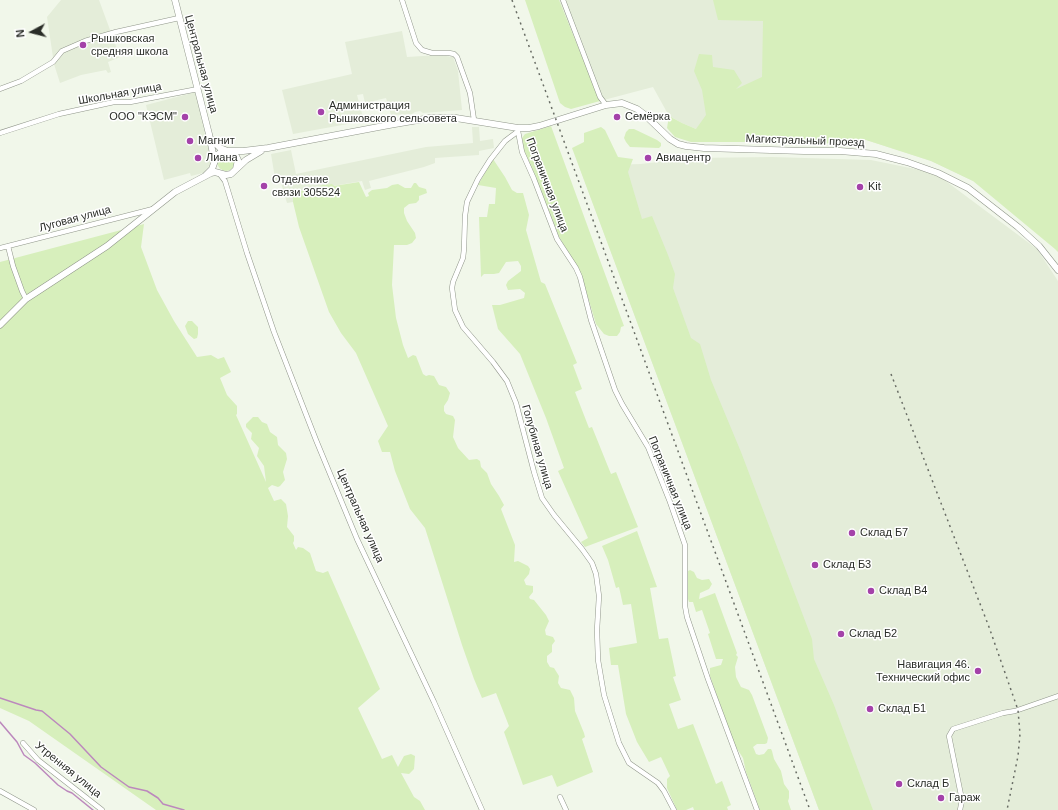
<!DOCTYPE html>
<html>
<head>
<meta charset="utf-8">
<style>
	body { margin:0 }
	#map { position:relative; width:1058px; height:810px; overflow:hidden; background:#f1f7ea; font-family:Arial,sans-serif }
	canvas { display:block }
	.north { position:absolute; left:12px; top:12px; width:40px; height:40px; -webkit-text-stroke:3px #fff; paint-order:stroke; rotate:263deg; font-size:11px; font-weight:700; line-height:16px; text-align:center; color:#2a2d28 }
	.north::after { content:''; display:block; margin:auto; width:14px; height:18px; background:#2a2d28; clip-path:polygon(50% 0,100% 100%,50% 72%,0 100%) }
</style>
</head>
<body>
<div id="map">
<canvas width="1058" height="810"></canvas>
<div class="north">N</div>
</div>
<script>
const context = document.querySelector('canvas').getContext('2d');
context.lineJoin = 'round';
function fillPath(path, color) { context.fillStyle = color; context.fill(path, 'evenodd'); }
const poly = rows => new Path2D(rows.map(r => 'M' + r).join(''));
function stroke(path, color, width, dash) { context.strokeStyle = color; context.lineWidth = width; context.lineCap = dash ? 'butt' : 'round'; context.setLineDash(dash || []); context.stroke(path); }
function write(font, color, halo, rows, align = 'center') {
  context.font = font + ' Arial,sans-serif'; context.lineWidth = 3; context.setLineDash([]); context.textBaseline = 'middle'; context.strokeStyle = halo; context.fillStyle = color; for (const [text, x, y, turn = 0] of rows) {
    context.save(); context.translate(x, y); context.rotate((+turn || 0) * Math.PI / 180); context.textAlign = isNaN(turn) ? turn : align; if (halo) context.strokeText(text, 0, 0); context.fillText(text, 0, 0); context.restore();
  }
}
fillPath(poly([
	[61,0,99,0,120,57,108,62,111,72,108,73,106,70,81,75,60,83,54,64,47,17],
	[559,0,1058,0,973,181,931,161,863,139,804,138,696,129,682,123,669,116,653,87,600,101],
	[402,31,407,57,439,55,453,57,458,71,462,110,423,113,420,111,415,112,412,114,391,115,386,98,365,103,363,94,357,95,364,121,293,134,282,90,352,74,345,42],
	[196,92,211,148,211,157,210,165,203,173,191,176,190,173,164,180,146,105],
	[472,127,479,127,480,141,493,139,494,148,479,151,479,155,435,158,435,163,424,167,369,181,371,188,365,190,362,181,333,186,332,184,323,185,293,193,293,202,287,203,281,183,276,184,271,154,291,150,296,174,426,147,473,143],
	[772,157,871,160,935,173,1037,249,1058,281,1058,810,819,810,579,166,641,164,692,158]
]), '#e4edd9');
fillPath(poly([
	[525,0,559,0,600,101,571,109,565,107,560,103],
	[713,0,1058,0,1058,252,1055,249,973,181,931,161,863,139,822,144,766,144,744,142,691,142,675,137,667,128,669,116,682,123,696,129,706,115,702,90,694,71,699,54,712,55,713,67,734,70,742,83,736,89,762,77,763,21,718,20],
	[551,126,624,326,621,327,620,332,617,336,609,336,604,334,596,324,581,274,559,237,536,178,523,148,522,138,525,134],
	[601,127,605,130,618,157,633,159,628,172,642,219,652,216,668,255,675,274,673,288,691,338,700,344,711,380,741,452,812,639,814,659,834,705,873,810,819,810,572,148,584,142,584,133],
	[629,129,634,129,657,140,661,143,661,146,659,148,630,147,626,142,624,138,626,132],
	'217 162a9 9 0 1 1 18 0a9 9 0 1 1-18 0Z',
	[493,159,505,177,512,190,517,193,523,193,529,215,526,230,541,282,545,284,577,363,573,365,582,389,575,392,589,428,592,427,611,474,616,472,638,527,585,547,581,542,588,538,558,471,564,468,546,418,520,354,498,329,492,305,500,305,524,298,525,293,520,289,508,290,506,285,508,281,521,271,521,266,518,261,506,262,499,273,494,274,484,274,481,277,479,217,487,217,489,204,495,204,496,188,478,185],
	[359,182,366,197,369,196,368,193,372,190,387,188,392,185,398,184,405,188,411,188,414,183,416,183,419,187,426,189,427,193,419,196,419,200,416,203,409,204,404,208,404,213,407,221,415,233,416,238,412,243,407,245,394,245,392,285,396,318,403,345,408,358,413,355,416,356,423,374,426,376,429,375,434,376,439,385,446,387,450,393,448,400,444,406,444,411,446,414,453,416,455,420,453,437,458,448,469,460,477,459,480,461,481,467,487,473,491,484,499,496,504,505,501,509,515,545,514,562,518,561,528,566,530,569,529,574,524,580,526,585,533,586,533,592,529,597,530,599,534,600,546,615,549,621,545,630,546,635,553,637,555,641,552,645,552,652,547,656,547,662,550,667,554,668,559,676,558,683,561,688,570,690,574,698,575,711,584,733,585,737,582,739,593,772,557,787,552,775,523,785,504,732,509,726,496,693,482,698,474,679,462,645,425,528,410,509,395,471,390,452,382,452,378,441,388,426,356,353,341,333,329,312,299,227,293,202,293,193,323,185,332,184,334,186],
	[144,224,141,247,157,290,174,321,197,357,211,355,218,359,224,357,231,372,220,378,227,395,237,406,237,414,236,415,266,482,264,466,257,456,259,448,251,439,252,433,246,427,246,424,253,417,258,417,262,422,267,424,270,432,277,437,278,445,286,453,287,459,283,472,285,480,280,486,278,487,272,485,268,488,274,501,281,499,286,504,288,516,287,527,294,536,294,541,293,543,296,550,298,547,303,548,310,553,316,571,323,573,328,571,380,689,358,708,382,759,392,755,398,767,404,756,411,754,415,756,414,769,409,774,401,773,414,797,420,801,425,810,156,810,29,721,0,708,0,262],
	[188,321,192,321,198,327,198,334,197,338,194,339,188,334,185,326],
	[637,531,657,587,650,588,659,639,668,638,676,676,673,677,681,700,669,704,678,729,693,724,716,784,722,781,731,805,727,807,728,810,694,810,693,807,686,810,677,810,667,788,667,779,670,776,661,757,649,762,637,742,626,714,618,665,611,665,609,648,637,643,631,604,623,605,619,587,616,588,608,560,602,546],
	[690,570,694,572,697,578,702,580,709,579,712,584,709,589,700,593,699,599,715,593,737,653,736,655,738,657,735,667,736,677,741,687,749,690,752,695,768,738,767,743,765,744,757,744,753,747,754,749,756,754,759,755,764,754,768,749,771,749,772,751,774,759,781,771,784,784,789,791,789,798,788,801,791,810,760,810,746,772,743,758,734,744,710,676,710,668,721,665,723,659,716,659,708,634,710,633,702,610,696,612,693,602,689,602,688,599,688,571]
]), '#d7efbc');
stroke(poly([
	[0,698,36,710,42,711,70,734,101,767,129,787,147,791,158,798,163,804,184,810],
	[0,722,17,742,24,755,35,763,58,785,67,791,72,793,93,810]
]), '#bc88bd', 1.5);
const minor = poly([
	[402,0,416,43,422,50,432,53,449,53,454,54,457,57,470,93,474,120],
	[563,0,600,97,606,105],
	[0,89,21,81,53,62,62,51,85,41,116,32,179,18],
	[518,131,522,152,534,179,557,239,576,268,580,277,591,320,615,390,622,404,648,447,670,502,685,545,685,606,687,617,708,679,757,810],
	[517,132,505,141,490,160,478,179,467,202,465,216,464,249,463,258,453,282,452,288,455,310,463,327,493,362,507,381,516,403,534,472,542,498,554,515,582,549,592,563,596,574,599,596,597,630,598,660,604,695,619,743,629,763,658,783,664,791,674,810],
	[0,133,59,114,114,102,130,102,198,89],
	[219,173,225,181,247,253,274,332,316,440,357,539,434,702,482,810],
	[8,246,13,266,22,291,26,299],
	[0,248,153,209],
	[23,743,38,760,102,810],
	[0,791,34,810],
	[560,797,566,810],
	[960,810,962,800,949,736,953,729,1003,713,1015,711,1058,696]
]);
const major = poly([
	[175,0,209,134,214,159],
	[211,139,220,148,235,154,238,160,236,169],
	[205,176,212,169,217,155,223,151,243,151,268,148,389,125,430,118,456,118,518,128,529,128,539,126,606,105,622,103,637,109,645,115,670,139,678,144,686,146,704,148,804,151,840,151,876,154,907,162,938,173,968,188,1018,227,1039,246,1058,270],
	[0,325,26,299,107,246,175,192,211,173,215,172,226,175,231,174,246,160,261,151]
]);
stroke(minor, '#90968a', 5.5);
stroke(major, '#90968a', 7);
stroke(minor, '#fff', 4.5);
stroke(major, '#fff', 6);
stroke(poly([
	[512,0,810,810],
	[891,374,989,627,1018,710,1020,734,1018,756,1007,810]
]), '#696d65', 1.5, [2, 4]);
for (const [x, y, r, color] of [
	[83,45,4,"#a442a9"],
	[321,112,4,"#a442a9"],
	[185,117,4,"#a442a9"],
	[617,117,4,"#a442a9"],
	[190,141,4,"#a442a9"],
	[198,158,4,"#a442a9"],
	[648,158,4,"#a442a9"],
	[264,186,4,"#a442a9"],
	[860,187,4,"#a442a9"],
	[852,533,4,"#a442a9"],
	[815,565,4,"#a442a9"],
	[871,591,4,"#a442a9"],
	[841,634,4,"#a442a9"],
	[978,671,4,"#a442a9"],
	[870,709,4,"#a442a9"],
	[899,784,4,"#a442a9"],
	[941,798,4,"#a442a9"]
]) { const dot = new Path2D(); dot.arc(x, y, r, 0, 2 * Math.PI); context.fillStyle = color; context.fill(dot); stroke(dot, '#fff', 1.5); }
write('11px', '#2a2d28', '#fff', [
	["Рышковская",91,39],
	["средняя школа",91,52],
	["Администрация",329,106],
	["Рышковского сельсовета",329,119],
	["ООО \"КЭСМ\"",177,117,"right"],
	["Семёрка",625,117],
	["Магнит",198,141],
	["Лиана",206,158],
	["Авиацентр",656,158],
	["Отделение",272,180],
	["связи 305524",272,193],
	["Kit",868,187],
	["Склад Б7",860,533],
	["Склад Б3",823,565],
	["Склад В4",879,591],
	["Склад Б2",849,634],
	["Навигация 46.",970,665,"right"],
	["Технический офис",970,678,"right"],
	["Склад Б1",878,709],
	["Склад Б",907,784],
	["Гараж",949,798]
], 'left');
write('11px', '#2a2d28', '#fff', [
	["Центральная улица",201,64,75],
	["Школьная улица",120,94,-10],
	["Магистральный проезд",805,141,2],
	["Пограничная улица",547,185,69],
	["Луговая улица",75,219,-15],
	["Голубиная улица",537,447,74],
	["Пограничная улица",670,483,68],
	["Центральная улица",360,516,66],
	["Утренняя улица",68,770,39]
]);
</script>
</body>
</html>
